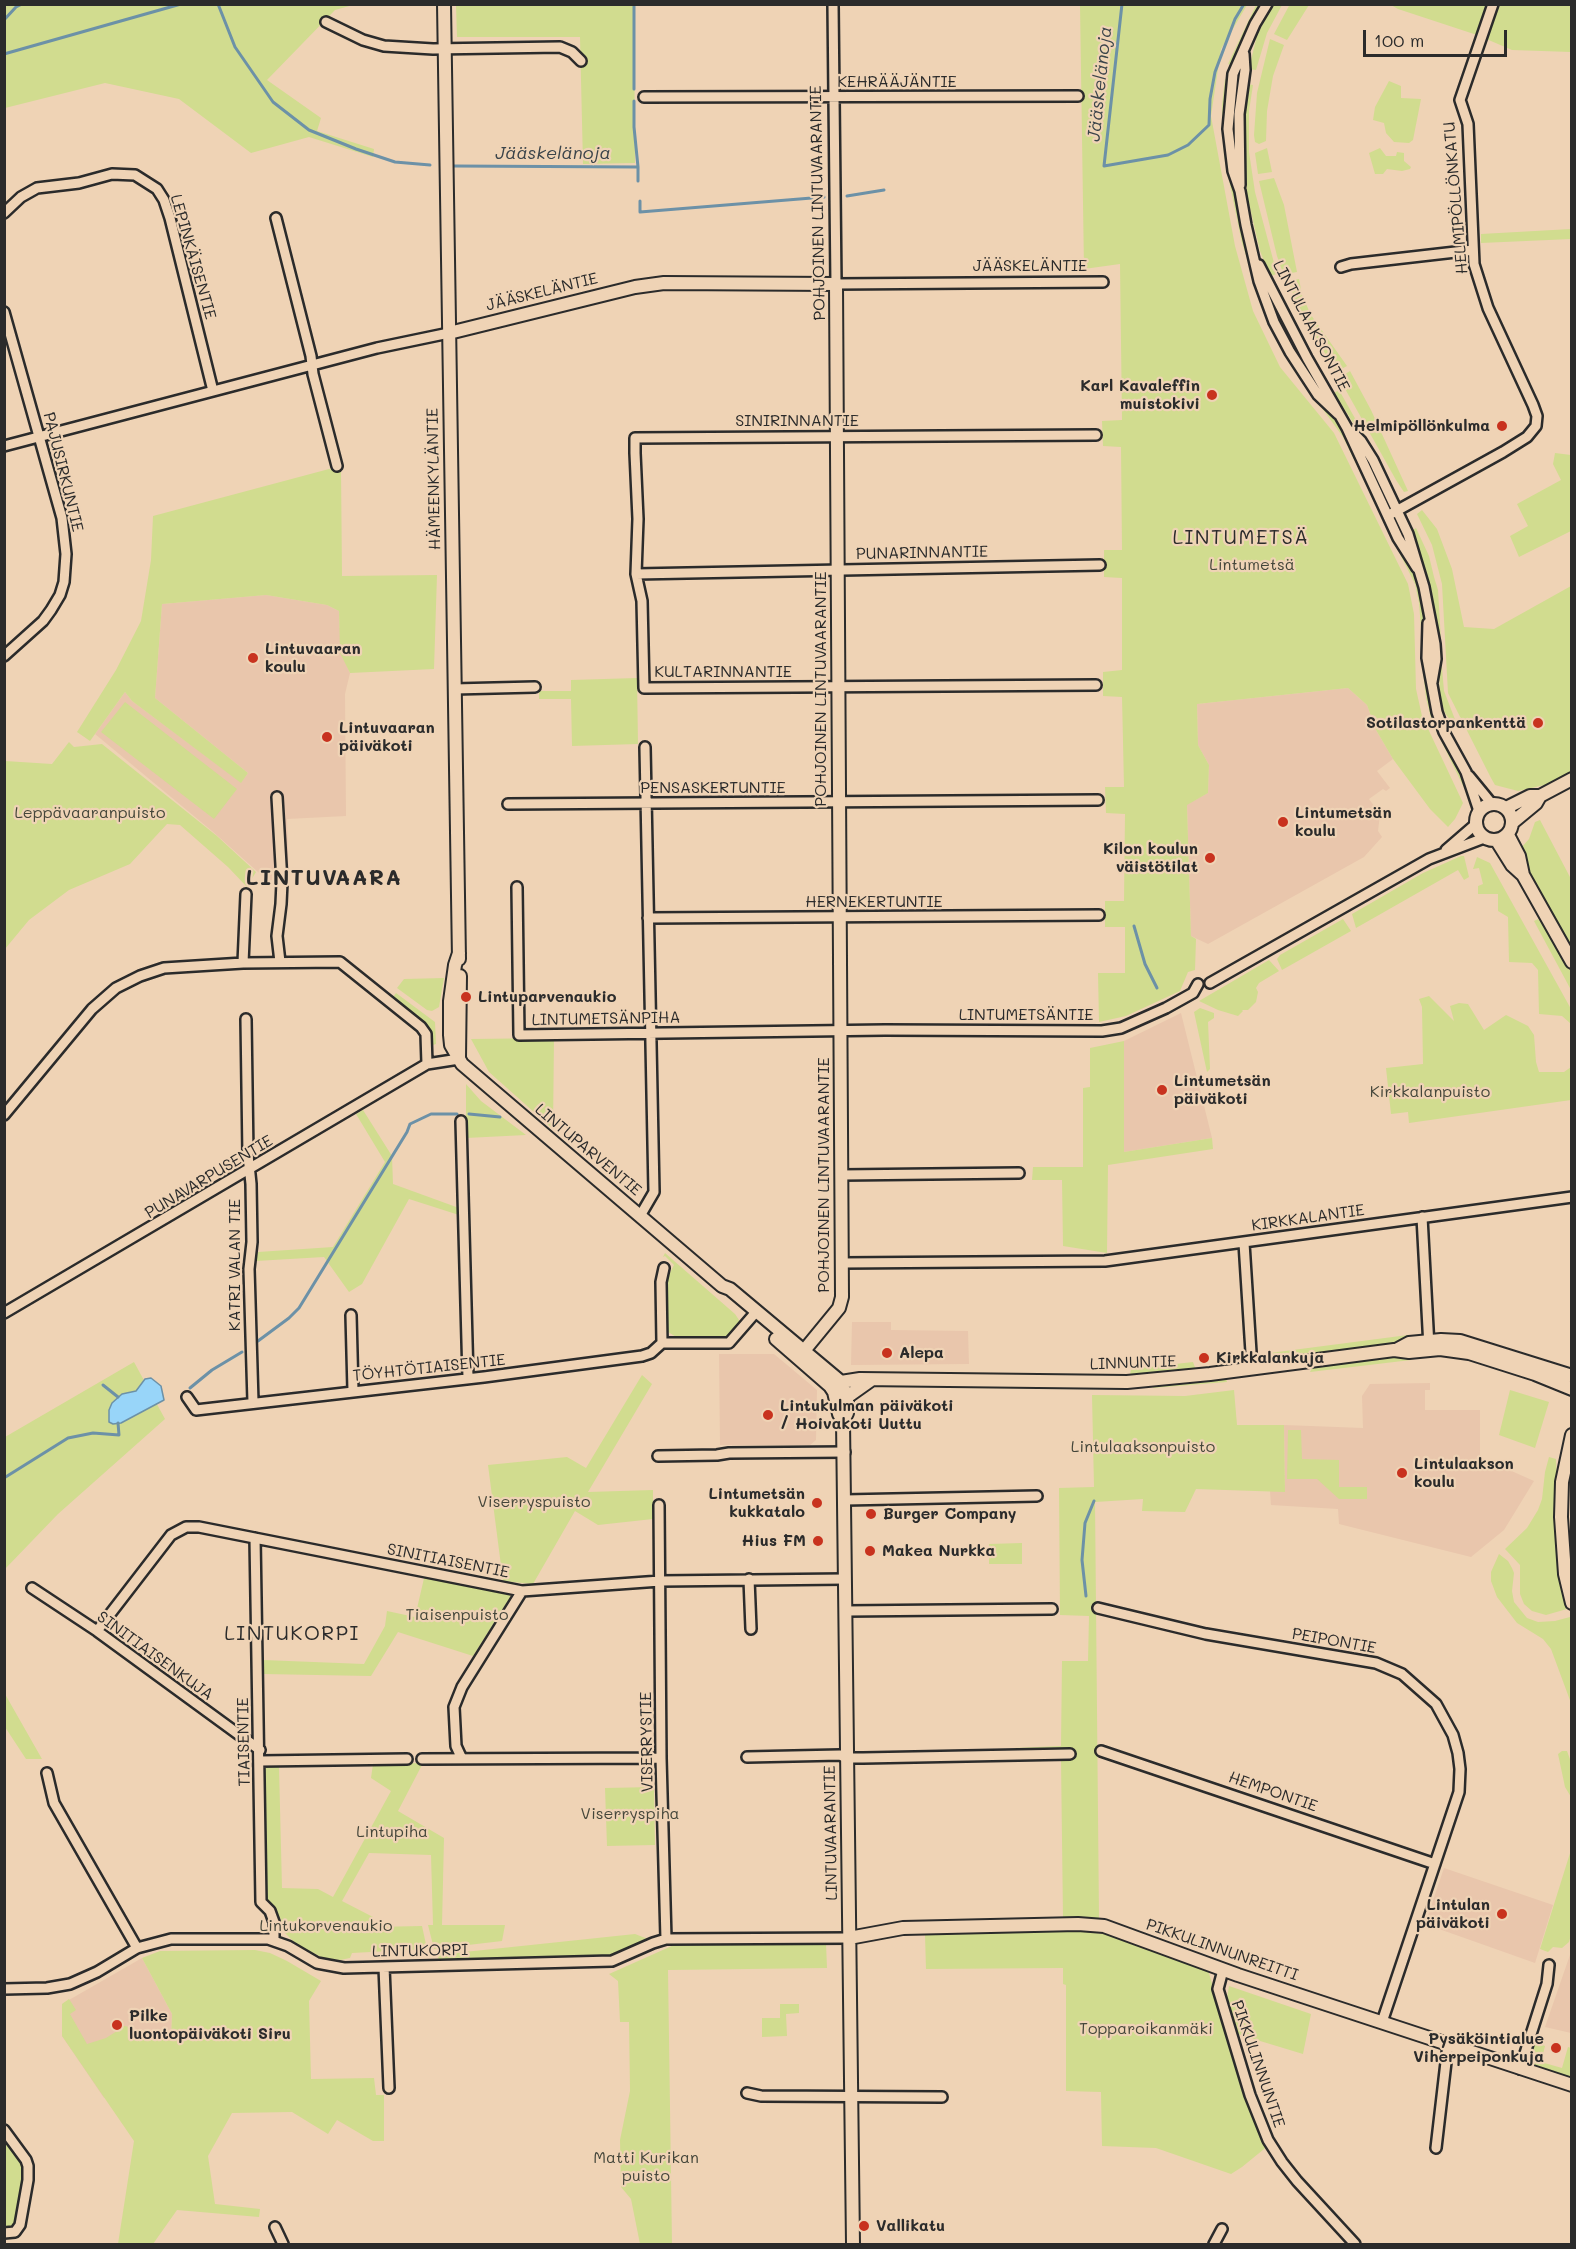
<!DOCTYPE html>
<html>
<head>
<meta charset="utf-8">
<style>
	body { margin:0 }
	#map { position:relative; width:1576px; height:2249px; overflow:hidden; background:#efd3b5; font-family:Mali,sans-serif }
	canvas { display:block }
	.frame { position:absolute; inset:0; border:6px solid #2b2b2b; pointer-events:none }
	.scale { position:absolute; left:1363px; top:30px; width:144px; height:27px; box-sizing:border-box; border:3px solid #2b2b2b; border-top:0; padding-left:8px; font-size:18px; line-height:21px; white-space:nowrap; color:#2b2b2b; -webkit-text-stroke:4px #efd3b5; paint-order:stroke }
</style>
</head>
<body>
<div id="map">
<canvas width="1576" height="2249"></canvas>
<div class="frame"></div>
<div class="scale">100 m</div>
</div>
<script>
const context = document.querySelector('canvas').getContext('2d');
context.lineJoin = 'round';
function fillPath(path, color) { context.fillStyle = color; context.fill(path, 'evenodd'); }
const poly = rows => new Path2D(rows.map(r => 'M' + r).join(''));
function stroke(path, color, width, dash) { context.strokeStyle = color; context.lineWidth = width; context.lineCap = dash ? 'butt' : 'round'; context.setLineDash(dash || []); context.stroke(path); }
function write(font, color, halo, rows, align = 'center') {
  context.font = font + ' Mali,sans-serif'; context.lineWidth = 4.5; context.setLineDash([]); context.textBaseline = 'middle'; context.strokeStyle = halo; context.fillStyle = color; for (const [text, x, y, turn = 0] of rows) {
    context.save(); context.translate(x, y); context.rotate((+turn || 0) * Math.PI / 180); context.textAlign = isNaN(turn) ? turn : align; if (halo) context.strokeText(text, 0, 0); context.fillText(text, 0, 0); context.restore();
  }
}
fillPath(poly([
	[266,595,327,605,339,611,341,653,350,673,345,694,346,816,287,819,289,881,267,880,212,831,95,734,125,692,132,701,241,782,248,773,155,698,162,604],
	[1348,688,1367,705,1376,730,1393,759,1377,771,1390,788,1386,791,1383,789,1369,799,1380,814,1378,831,1382,837,1364,857,1208,944,1191,936,1187,804,1208,793,1209,765,1198,745,1197,704],
	[1181,1013,1212,1138,1124,1152,1124,1041],
	[852,1322,891,1322,891,1330,968,1331,969,1364,851,1365],
	[719,1354,774,1354,817,1390,816,1440,810,1445,720,1445],
	[1430,1383,1430,1390,1425,1390,1425,1410,1480,1410,1480,1457,1534,1481,1504,1530,1471,1557,1339,1524,1338,1509,1271,1505,1270,1491,1285,1491,1284,1425,1363,1428,1362,1396,1370,1384],
	[1444,1868,1553,1905,1535,1963,1425,1924],
	[1571,1952,1571,2033,1545,2027],
	[142,1958,172,2014,171,2051,104,2098,62,2036,62,2004]
]), '#e9c6ac');
fillPath(poly([
	[1290,4,1309,5,1287,40,1274,34],
	[4,5,353,5,335,10,267,80,321,118,317,131,374,149,373,157,309,137,251,153,179,99,105,83,5,108],
	[456,5,634,5,635,163,583,164,580,37,457,37],
	[1080,5,1247,5,1221,49,1211,116,1235,246,1253,311,1280,367,1334,433,1408,584,1414,614,1416,689,1422,716,1463,803,1455,819,1448,827,1430,809,1393,759,1376,730,1367,705,1348,688,1197,704,1198,745,1209,765,1208,793,1187,805,1191,936,1196,939,1195,970,1188,972,1180,991,1126,1016,1099,1022,1098,973,1125,973,1125,927,1105,927,1105,901,1124,901,1125,814,1106,813,1105,787,1124,787,1122,697,1103,696,1103,672,1122,670,1122,578,1104,577,1104,550,1122,550,1121,447,1103,446,1102,421,1122,420,1120,264,1084,269],
	[1256,5,1262,5,1233,65,1228,64],
	[1273,5,1282,5,1267,33,1256,70,1249,69,1257,35],
	[1391,5,1571,5,1571,52,1512,50,1477,35,1398,9],
	[1270,39,1284,45,1273,76,1267,111,1266,141,1259,144,1255,142,1254,135,1257,93],
	[1225,79,1229,80,1229,166,1257,282,1255,283,1242,243,1224,156,1222,105],
	[1389,81,1401,86,1401,98,1421,99,1413,140,1409,143,1394,142,1386,133,1384,123,1373,120,1375,107],
	[1246,84,1253,85,1249,111,1249,152,1255,192,1277,274,1270,276,1260,251,1247,195,1243,116],
	[1267,148,1272,172,1258,174,1255,153],
	[1380,148,1386,156,1396,156,1397,152,1404,153,1404,161,1411,167,1410,169,1402,171,1387,169,1383,174,1375,174,1369,153],
	[1274,178,1284,205,1297,272,1286,274,1283,273,1277,256,1259,181],
	[1571,229,1571,239,1481,243,1481,234],
	[1299,279,1302,295,1311,315,1347,366,1336,372,1299,309,1288,281],
	[1350,371,1371,410,1408,491,1404,492,1396,480,1339,378],
	[1339,390,1365,436,1363,438,1334,393],
	[1322,402,1340,421,1390,524,1386,525,1343,437,1319,404],
	[1555,453,1571,455,1571,531,1519,557,1510,536,1528,526,1517,504,1561,480,1553,464],
	[329,469,341,470,342,576,437,575,434,669,350,673,340,653,339,611,327,605,266,595,162,604,155,698,248,773,241,783,132,701,125,692,90,741,77,732,116,670,141,621,151,560,153,516],
	[1422,510,1437,529,1452,569,1464,627,1494,629,1571,586,1571,772,1549,784,1518,791,1495,785,1491,778,1448,693,1442,584,1432,545,1417,514],
	[1416,528,1429,556,1434,577,1438,590,1441,640,1439,640,1432,592,1411,531],
	[1396,538,1415,573,1422,593,1425,612,1424,641,1422,641,1419,603,1415,584,1393,540],
	[1424,656,1431,703,1464,775,1471,795,1468,796,1432,722,1426,698,1423,671,1422,657],
	[1439,656,1441,656,1444,691,1456,722,1453,724,1445,713,1440,698],
	[637,678,638,744,572,746,571,699,539,699,539,691,571,691,571,680],
	[125,702,237,789,214,819,101,732],
	[69,742,74,747,102,744,217,836,256,872,247,887,228,867,180,825,167,824,130,864,69,890,29,920,5,949,5,761,52,764],
	[1540,820,1571,879,1571,947,1531,875,1521,848,1529,839,1535,822],
	[1461,856,1464,856,1469,877,1464,880,1458,870,1356,928,1352,914,1423,873],
	[1477,857,1490,863,1571,1009,1571,1100,1409,1123,1408,1112,1391,1114,1386,1068,1423,1064,1422,1007,1419,999,1429,996,1454,1021,1450,1006,1459,1003,1468,1004,1484,1030,1506,1015,1528,1026,1534,1035,1536,1062,1539,1072,1564,1072,1571,1067,1570,1023,1562,1016,1539,1014,1538,970,1532,963,1509,962,1508,917,1498,911,1498,894,1478,894,1478,886,1483,884,1479,868,1473,869],
	[1343,919,1351,931,1282,970,1277,959,1280,955],
	[1538,919,1551,935,1571,972,1571,990,1534,921],
	[1269,960,1279,971,1259,983,1256,988,1258,992,1256,1002,1248,1010,1242,1010,1243,1011,1238,1016,1218,1010,1199,1001],
	[444,978,439,1007,432,1011,427,1010,397,988,404,979],
	[396,993,435,1022,436,1044,430,1046,427,1028,422,1020,393,997],
	[1200,1008,1214,1013,1214,1018,1208,1022,1210,1069,1207,1072,1194,1012],
	[554,1038,553,1129,489,1072,471,1039],
	[1124,1041,1124,1152,1212,1138,1213,1149,1108,1165,1107,1253,1063,1246,1062,1180,1032,1180,1033,1167,1083,1167,1083,1088,1090,1087,1090,1048],
	[466,1084,481,1101,526,1135,466,1138],
	[363,1110,392,1156,393,1184,459,1208,459,1215,409,1199,362,1284,349,1292,324,1257,256,1261,258,1252,333,1247,385,1162,356,1114],
	[665,1253,735,1314,741,1323,732,1334,723,1338,678,1338,668,1332,665,1327,664,1284,674,1265,665,1256,663,1257],
	[1408,1335,1408,1340,1386,1345,1262,1360,1262,1354],
	[1411,1355,1411,1360,1310,1372,1313,1366],
	[134,1362,165,1419,58,1514,5,1569,5,1437],
	[1193,1362,1196,1370,1130,1375,1131,1369],
	[642,1375,652,1384,588,1492,653,1490,653,1519,598,1525,575,1511,533,1584,503,1581,488,1465,567,1457,586,1468],
	[1226,1378,1227,1382,1153,1388,1153,1386],
	[1234,1390,1237,1425,1284,1425,1285,1492,1196,1489,1185,1512,1142,1511,1143,1499,1095,1502,1099,1918,1063,1919,1061,1759,1014,1760,1014,1748,1061,1746,1062,1661,1088,1661,1089,1616,1060,1615,1059,1488,1094,1487,1092,1395,1185,1396],
	[1510,1390,1549,1402,1535,1448,1499,1435],
	[1288,1430,1301,1430,1302,1459,1339,1460,1339,1487,1367,1487,1367,1499,1339,1499,1317,1479,1287,1479],
	[1549,1457,1556,1459,1557,1480,1555,1543,1558,1567,1567,1609,1546,1615,1532,1611,1524,1604,1520,1594,1520,1565,1505,1549,1527,1528,1538,1510,1542,1499,1545,1472],
	[1022,1543,1022,1564,989,1564,989,1544],
	[1499,1554,1508,1561,1512,1568,1514,1573,1512,1591,1514,1602,1527,1618,1538,1622,1555,1621,1570,1617,1571,1703,1551,1649,1543,1639,1517,1623,1497,1597,1491,1581,1491,1572],
	[425,1574,514,1591,473,1656,398,1632,371,1676,263,1674,263,1660,364,1664,385,1626,387,1611,415,1617],
	[4,1694,5,1694,42,1759,26,1759,5,1727],
	[1562,1751,1567,1751,1571,1762,1571,1797,1565,1787,1558,1754],
	[423,1763,398,1811,444,1838,442,1925,505,1925,502,1941,434,1949,428,1925,433,1925,431,1855,369,1853,342,1901,373,1917,374,1927,422,1926,427,1949,352,1953,350,1958,340,1960,323,1958,296,1944,284,1932,281,1919,263,1898,265,1767,279,1767,282,1888,318,1889,333,1897,391,1791,371,1778,373,1764],
	[654,1787,655,1845,607,1846,605,1788],
	[1571,1850,1571,1935,1569,1942,1562,1948,1553,1947,1548,1952,1540,1949],
	[1071,1930,1104,1934,1208,1970,1243,2088,1269,2145,1242,2167,1231,2174,1156,2148,1102,2146,1101,2092,1066,2091,1066,1985,1063,1984,1063,1968,926,1969,925,1935],
	[635,1934,648,1939,623,1952,607,1956,449,1960,439,1959,436,1955],
	[826,1943,827,1968,668,1970,672,2244,640,2244,631,2199,621,2187,620,2140,630,2091,629,2022,620,2022,618,1981,609,1974,674,1945],
	[255,1950,270,1953,287,1961,321,1981,309,2001,311,2079,374,2078,376,2095,384,2095,384,2141,373,2141,337,2120,328,2134,292,2112,232,2113,208,2156,215,2204,260,2209,259,2217,177,2210,153,2244,118,2244,134,2141,62,2036,62,2004,69,1999,71,2002,76,2010,70,2014,87,2044,106,2038,117,2031,122,2027,121,2025,132,2028,131,2033,142,2033,143,2030,160,2035,160,2039,171,2041,172,2014,142,1958,160,1951],
	[1229,1986,1311,2014,1303,2054,1237,2034,1227,1998],
	[780,2004,799,2004,799,2013,786,2014,787,2036,762,2037,762,2018,780,2018],
	[1536,2042,1545,2046,1541,2062,1562,2068,1568,2047,1571,2048,1571,2082,1528,2068,1527,2063,1533,2043],
	[4,2137,21,2161,23,2176,14,2224,10,2228,5,2227]
]), '#d1dc8f');
const water = poly([
	[151,1378,161,1386,164,1400,121,1423,113,1424,109,1422,109,1410,112,1403,122,1394,136,1391,145,1379,151,1378]
]);
fillPath(water, '#98d5f9');
stroke(water, '#6c91a7', 1.5);
stroke(poly([
	[218,4,235,47,273,102,309,130,356,149,395,162,430,165],
	[634,4,634,89],
	[1122,4,1104,166,1168,155,1188,145,1209,125,1210,99,1215,72,1235,19,1244,4],
	[4,20,16,7,22,4],
	[4,54,181,4],
	[634,101,634,127,638,167],
	[454,166,638,167,638,181],
	[847,196,884,190],
	[640,201,640,212,824,197],
	[1134,926,1145,964,1157,988],
	[469,1114,500,1117],
	[258,1341,289,1318,299,1308,407,1132,410,1124,431,1114,457,1114],
	[103,1385,118,1397],
	[190,1388,212,1370,242,1352],
	[4,1478,68,1438,93,1433,119,1435,118,1423],
	[1086,1596,1082,1560,1085,1523,1094,1501]
]), '#6c91a7', 3);
const minor = poly([
	[833,4,836,284,1103,282],
	[1267,4,1255,24,1233,74,1228,129,1233,171,1240,191,1246,225,1259,281,1274,322,1290,352,1318,395,1338,414],
	[326,22,363,40,384,46,433,49,560,47,572,52,581,61],
	[644,97,1078,96],
	[1240,185,1239,114,1245,70,1244,54],
	[4,213,21,197,37,188,79,183,112,174,135,175,157,189,164,200,170,218,213,391],
	[276,218,311,356,313,374,337,466],
	[1259,265,1307,358,1347,428,1398,538,1417,568],
	[1341,267,1351,264,1473,250],
	[4,312,62,518,66,554,64,582,60,595,51,610,43,621,4,656],
	[1351,431,1361,441,1373,460,1408,534,1424,587,1435,644,1436,659,1432,682],
	[1096,435,635,438,635,453,638,519,636,574,642,601,644,688,1096,685],
	[4,446,377,348,449,333],
	[1389,515,1503,452,1527,437,1536,426,1537,416,1533,405,1488,308,1474,264,1468,124,1460,100,1493,4],
	[636,574,1100,565],
	[1428,623,1427,658,1437,712,1444,732,1466,772,1479,811],
	[454,689,535,687],
	[1469,776,1492,804],
	[277,797,282,882,281,904,277,936,280,962],
	[508,804,1098,800],
	[1446,850,1476,824],
	[517,887,519,1035,885,1030,1102,1031,1121,1028,1166,1008,1193,993,1198,984],
	[648,918,1099,915],
	[243,963,246,894],
	[1210,983,1429,859,1484,838],
	[246,1019,248,1155,251,1184,252,1242,249,1269,253,1402],
	[4,1115,92,1009,116,988,140,976,164,968,243,963,340,962,421,1027,426,1034,427,1064],
	[461,1121,468,1378],
	[842,1175,1019,1173],
	[640,1216,654,1192,645,747],
	[1422,1217,1429,1347],
	[1244,1243,1252,1368],
	[842,1263,1105,1261,1572,1197],
	[4,1313,427,1064,459,1059],
	[351,1315,353,1391],
	[662,1343,729,1343,756,1312],
	[662,1343,661,1282,664,1268],
	[187,1397,196,1410,484,1377,642,1356,651,1353,662,1343],
	[658,1456,717,1455,729,1453,845,1452],
	[845,1500,1037,1496],
	[659,1505,661,1758,666,1939],
	[255,1538,261,1902,270,1911,274,1922,274,1940],
	[749,1579,751,1629],
	[32,1588,97,1631,260,1750],
	[1098,1608,1206,1634,1376,1663,1402,1674,1436,1704,1453,1735,1458,1753,1460,1769,1459,1792,1382,2022],
	[846,1611,1052,1609],
	[97,1631,171,1535,186,1527,199,1527,522,1591,660,1581,845,1579],
	[1101,1751,1435,1864],
	[747,1757,840,1755,847,1758,863,1758,1070,1754],
	[422,1759,661,1758],
	[462,1759,456,1746,454,1707,462,1687,522,1591],
	[260,1761,407,1759],
	[47,1773,54,1803,137,1948],
	[384,1967,389,2088],
	[1223,1970,1218,1989,1250,2095,1268,2140,1282,2162,1297,2181,1355,2244],
	[4,1989,47,1988,70,1984,97,1972,137,1948,171,1939,268,1939,288,1946,317,1963,344,1968,612,1961,653,1943,666,1939,849,1938],
	[1520,2069,1547,1984,1549,1965],
	[747,2093,761,2096,942,2097],
	[4,2130,26,2160,28,2166,28,2180,20,2225,15,2232,4,2233],
	[1436,2148,1448,2045],
	[275,2227,283,2244],
	[1214,2244,1222,2229]
]);
const tertiary = poly([
	[444,4,459,959],
	[449,333,635,287,664,283,836,284,842,1297,839,1308,798,1358],
	'1476 822a18 18 0 1 1 36 0a18 18 0 1 1-36 0Z',
	[1506,808,1530,796,1540,796,1572,779],
	[1513,822,1536,803,1540,796],
	[1508,835,1519,856,1523,875,1572,962],
	[1497,841,1512,865,1523,875],
	[459,953,455,965,450,1001,450,1035,451,1045,462,1064,722,1286,730,1289,841,1382,847,1397,847,1413,843,1421,853,2244],
	[459,1058,460,976],
	[776,1339,830,1386,834,1392,839,1414,843,1421],
	[1396,1350,1409,1343,1441,1340,1460,1341,1572,1376],
	[834,1392,841,1382,860,1379,1127,1382,1210,1374,1394,1350,1409,1352,1440,1349,1469,1353,1535,1374,1572,1389],
	[847,1397,871,1380],
	[1572,1435,1562,1482,1561,1517,1565,1574,1572,1603],
	[849,1938,903,1928,1078,1924,1104,1926,1238,1975,1572,2085]
]);
stroke(minor, '#2b2b2b', 14);
stroke(tertiary, '#2b2b2b', 16);
stroke(minor, '#efd3b5', 9);
stroke(tertiary, '#efd3b5', 12);
for (const [x, y, r, color] of [
	[1212,395,6,"#c8321e"],
	[1502,426,6,"#c8321e"],
	[253,658,6,"#c8321e"],
	[1538,723,6,"#c8321e"],
	[327,737,6,"#c8321e"],
	[1283,822,6,"#c8321e"],
	[1210,858,6,"#c8321e"],
	[466,997,6,"#c8321e"],
	[1162,1090,6,"#c8321e"],
	[887,1353,6,"#c8321e"],
	[1204,1358,6,"#c8321e"],
	[768,1415,6,"#c8321e"],
	[1402,1473,6,"#c8321e"],
	[817,1503,6,"#c8321e"],
	[871,1514,6,"#c8321e"],
	[818,1541,6,"#c8321e"],
	[870,1551,6,"#c8321e"],
	[1502,1914,6,"#c8321e"],
	[117,2025,6,"#c8321e"],
	[1556,2048,6,"#c8321e"],
	[864,2226,6,"#c8321e"]
]) { const dot = new Path2D(); dot.arc(x, y, r, 0, 2 * Math.PI); context.fillStyle = color; context.fill(dot); stroke(dot, '#efd3b5', 2); }
write('16px', '#2b2b2b', '#efd3b5', [
	["KEHRÄÄJÄNTIE",897,82],
	["HELMIPÖLLÖNKATU",1456,198,-95],
	["POHJOINEN LINTUVAARANTIE",818,203,-91],
	["LEPINKÄISENTIE",193,257,74],
	["JÄÄSKELÄNTIE",1030,266],
	["JÄÄSKELÄNTIE",542,292,-14],
	["LINTULAAKSONTIE",1311,326,62],
	["SINIRINNANTIE",797,421],
	["PAJUSIRKUNTIE",63,472,76],
	["HÄMEENKYLÄNTIE",434,479,-91],
	["PUNARINNANTIE",922,553,-1],
	["KULTARINNANTIE",723,672],
	["POHJOINEN LINTUVAARANTIE",821,689,-90],
	["PENSASKERTUNTIE",713,788],
	["HERNEKERTUNTIE",874,902],
	["LINTUMETSÄNTIE",1026,1015],
	["LINTUMETSÄNPIHA",606,1019,-1],
	["LINTUPARVENTIE",588,1150,40],
	["POHJOINEN LINTUVAARANTIE",824,1175,-90],
	["PUNAVARPUSENTIE",209,1177,-31],
	["KIRKKALANTIE",1308,1218,-8],
	["KATRI VALAN TIE",235,1265,-90],
	["LINNUNTIE",1133,1363,-2],
	["TÖYHTÖTIAISENTIE",429,1368,-6],
	["SINITIAISENTIE",448,1561,11],
	["PEIPONTIE",1334,1641,10],
	["SINITIAISENKUJA",155,1656,36],
	["TIAISENTIE",244,1742,-91],
	["VISERRYSTIE",647,1742,-91],
	["HEMPONTIE",1273,1792,19],
	["LINTUVAARANTIE",831,1833,-91],
	["PIKKULINNUNREITTI",1222,1950,19],
	["LINTUKORPI",420,1951,-1],
	["PIKKULINNUNTIE",1258,2064,71]
]);
write('bold 16px', '#2b2b2b', '#efd3b5', [
	["Karl Kavaleffin",1200,386,"right"],
	["muistokivi",1200,404,"right"],
	["Helmipöllönkulma",1490,426,"right"],
	["Lintuvaaran",265,649],
	["koulu",265,667],
	["Sotilastorpankenttä",1526,723,"right"],
	["Lintuvaaran",339,728],
	["päiväkoti",339,746],
	["Lintumetsän",1295,813],
	["koulu",1295,831],
	["Kilon koulun",1198,849,"right"],
	["väistötilat",1198,867,"right"],
	["Lintuparvenaukio",478,997],
	["Lintumetsän",1174,1081],
	["päiväkoti",1174,1099],
	["Alepa",899,1353],
	["Kirkkalankuja",1216,1358],
	["Lintukulman päiväkoti",780,1406],
	["/ Hoivakoti Uuttu",780,1424],
	["Lintulaakson",1414,1464],
	["koulu",1414,1482],
	["Lintumetsän",805,1494,"right"],
	["kukkatalo",805,1512,"right"],
	["Burger Company",883,1514],
	["Hius FM",806,1541,"right"],
	["Makea Nurkka",882,1551],
	["Lintulan",1490,1905,"right"],
	["päiväkoti",1490,1923,"right"],
	["Pilke",129,2016],
	["luontopäiväkoti Siru",129,2034],
	["Pysäköintialue",1544,2039,"right"],
	["Viherpeiponkuja",1544,2057,"right"],
	["Vallikatu",876,2226]
], 'left');
write('16px', '#44463a', '#efd3b5', [
	["Lintumetsä",1252,565],
	["Leppävaaranpuisto",90,813],
	["Kirkkalanpuisto",1430,1092],
	["Lintulaaksonpuisto",1143,1447],
	["Viserryspuisto",534,1502],
	["Tiaisenpuisto",457,1615],
	["Viserryspiha",630,1814],
	["Lintupiha",392,1832],
	["Lintukorvenaukio",326,1926],
	["Topparoikanmäki",1146,2029],
	["Matti Kurikan",646,2158],
	["puisto",646,2176]
]);
write('italic 18px', '#3b444a', '#efd3b5', [
	["Jääskelänoja",1100,84,-84],
	["Jääskelänoja",553,153]
]);
context.letterSpacing = '1.5px';
write('20px', '#2b2b2b', '#efd3b5', [
	["LINTUMETSÄ",1241,538],
	["LINTUKORPI",292,1634]
]);
context.letterSpacing = '0px';
context.letterSpacing = '1.5px';
write('bold 22px', '#2b2b2b', '#efd3b5', [
	["LINTUVAARA",324,878]
]);
context.letterSpacing = '0px';
</script>
</body>
</html>
